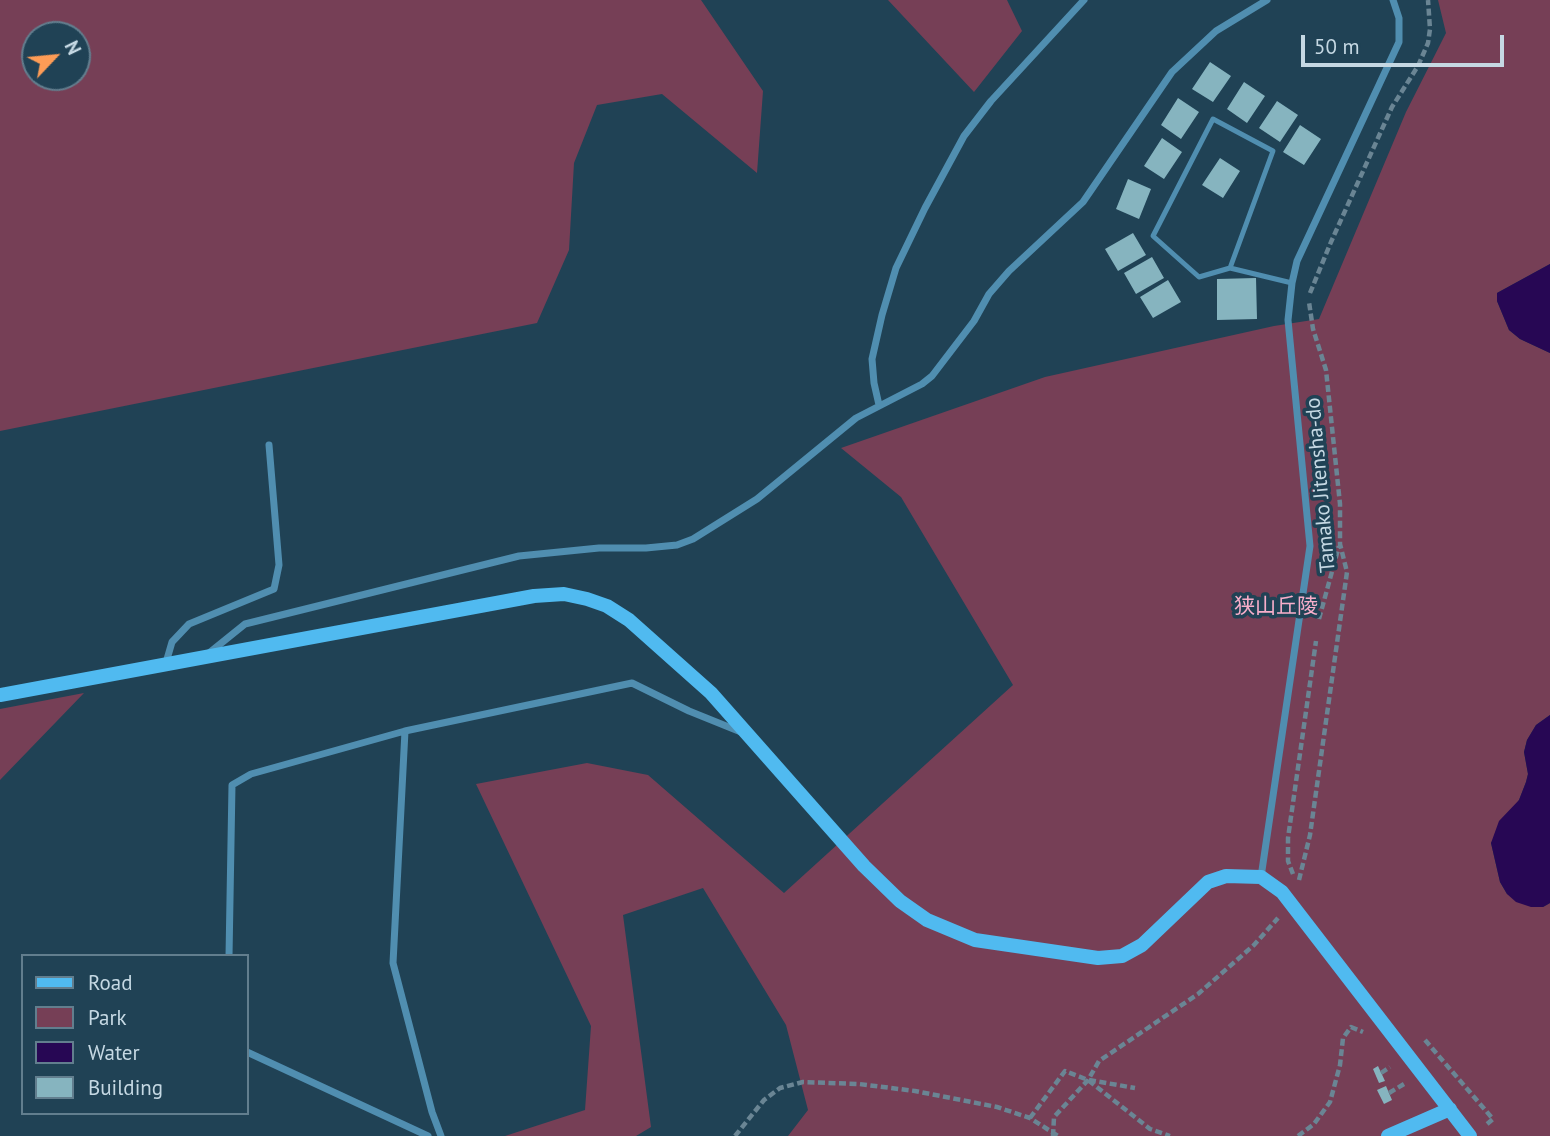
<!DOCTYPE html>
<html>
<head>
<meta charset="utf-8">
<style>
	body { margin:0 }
	#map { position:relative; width:1550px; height:1136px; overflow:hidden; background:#204255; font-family:"PT Sans",sans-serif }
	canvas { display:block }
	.legend { position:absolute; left:21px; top:954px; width:228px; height:161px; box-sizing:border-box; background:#204255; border:2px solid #627e8e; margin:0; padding:9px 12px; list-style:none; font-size:21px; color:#c5d8e3 }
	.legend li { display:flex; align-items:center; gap:14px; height:35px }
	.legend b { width:35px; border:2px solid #627e8e }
	.north { position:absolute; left:21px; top:21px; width:70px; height:70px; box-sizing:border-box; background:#204255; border:2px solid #627e8e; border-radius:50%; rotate:64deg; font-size:19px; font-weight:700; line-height:28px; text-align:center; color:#c5d8e3 }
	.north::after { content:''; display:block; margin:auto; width:24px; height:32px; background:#fd9c56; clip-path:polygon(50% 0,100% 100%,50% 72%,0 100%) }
	.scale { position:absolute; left:1301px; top:35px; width:203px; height:32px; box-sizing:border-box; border:4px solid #c5d8e3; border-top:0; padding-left:9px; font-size:21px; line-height:24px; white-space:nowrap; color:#c5d8e3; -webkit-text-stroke:5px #204255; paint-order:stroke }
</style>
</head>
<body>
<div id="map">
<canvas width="1550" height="1136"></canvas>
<ul class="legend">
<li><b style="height:9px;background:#50baf0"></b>Road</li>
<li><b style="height:19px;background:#763f56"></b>Park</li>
<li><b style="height:19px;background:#270754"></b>Water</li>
<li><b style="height:19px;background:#86b4bf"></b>Building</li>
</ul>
<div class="north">N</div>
<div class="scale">50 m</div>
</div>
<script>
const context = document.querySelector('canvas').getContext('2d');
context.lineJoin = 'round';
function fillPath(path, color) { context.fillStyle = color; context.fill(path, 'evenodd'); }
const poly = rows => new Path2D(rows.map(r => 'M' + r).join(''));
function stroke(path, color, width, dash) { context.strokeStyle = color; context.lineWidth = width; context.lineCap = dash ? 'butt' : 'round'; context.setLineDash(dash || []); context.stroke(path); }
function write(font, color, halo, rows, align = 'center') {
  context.font = font + ' "PT Sans","Noto Sans JP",sans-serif'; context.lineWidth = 7; context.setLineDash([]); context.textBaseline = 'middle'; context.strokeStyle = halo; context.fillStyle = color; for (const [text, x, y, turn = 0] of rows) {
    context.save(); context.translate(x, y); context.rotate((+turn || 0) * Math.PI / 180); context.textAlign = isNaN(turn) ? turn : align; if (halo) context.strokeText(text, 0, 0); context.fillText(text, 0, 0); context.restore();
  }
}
fillPath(poly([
	[0,0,701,0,763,91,757,173,662,94,597,105,574,163,569,250,537,323,0,431],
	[77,35,77,77,35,77,35,35],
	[888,0,1007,0,1022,31,974,92],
	[1438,0,1550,0,1550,264,1497,293,1497,301,1509,330,1520,339,1550,353,1550,715,1536,725,1527,740,1524,752,1528,774,1526,782,1519,800,1491,843,1500,882,1507,894,1543,907,1550,903,1550,1136,788,1136,808,1110,786,1025,703,888,623,915,651,1127,636,1136,505,1136,585,1110,591,1026,476,784,587,763,648,775,784,893,1013,685,901,497,841,448,1045,377,1274,326,1319,319,1406,112,1446,33],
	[84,693,0,780,0,709]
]), '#763f56');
fillPath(poly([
	[1550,264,1550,353,1520,339,1509,330,1497,301,1497,293],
	[1550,715,1550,903,1543,907,1531,907,1516,902,1507,894,1500,882,1491,843,1499,821,1519,800,1526,782,1528,774,1524,752,1527,740,1536,725]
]), '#270754');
fillPath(poly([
	[1210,62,1231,76,1213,102,1192,89],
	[1244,82,1265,96,1247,123,1227,109],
	[1178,98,1199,112,1181,139,1161,125],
	[1277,101,1298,115,1280,142,1259,128],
	[1300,125,1321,139,1304,165,1283,152],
	[1162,138,1182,152,1164,179,1144,166],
	[1220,158,1240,171,1223,198,1202,185],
	[1128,179,1151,189,1139,219,1116,209],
	[1133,233,1146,255,1118,271,1105,249],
	[1152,257,1164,278,1136,294,1124,273],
	[1256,278,1257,319,1217,320,1217,279],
	[1168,280,1181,302,1153,318,1140,297],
	[1378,1066,1385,1081,1379,1083,1373,1069],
	[1386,1086,1392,1100,1384,1104,1377,1090]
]), '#86b4bf');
stroke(poly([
	[1310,293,1331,242,1392,107,1418,66,1428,43,1430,29,1428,0],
	[1319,619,1339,546],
	[1293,874,1288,861,1288,838,1316,641],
	[1299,880,1310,835,1347,572,1340,544,1340,504,1326,370,1313,329,1309,302],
	[1425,1040,1493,1119,1486,1125],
	[1381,1073,1390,1067],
	[1089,1080,1135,1088],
	[1389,1093,1404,1084],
	[1030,1118,1065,1071,1088,1080,1150,1129,1170,1136],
	[735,1136,764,1100,780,1088,803,1082,859,1084,915,1091,997,1107,1030,1118,1058,1136],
	[1053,1136,1054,1117,1088,1080,1099,1061,1198,994,1254,945,1278,918],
	[1298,1136,1314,1124,1330,1102,1340,1065,1343,1038,1351,1027,1363,1032]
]), '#6a8594', 4.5, [7, 3.5]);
stroke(poly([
	[1230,268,1273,151,1213,119,1153,236,1199,277,1230,268,1292,283]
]), '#508eb0', 5);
stroke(poly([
	[879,405,874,383,872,359,882,315,896,268,925,208,964,136,991,101,1084,0],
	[209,653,245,624,519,556,599,548,646,548,677,545,693,539,757,499,856,418,922,384,932,376,974,321,989,294,1009,271,1083,202,1172,72,1216,31,1267,0],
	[165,666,172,642,189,624,274,589,279,565,269,445],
	[405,731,393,963,432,1112,441,1136],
	[1261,877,1310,546,1288,320,1292,283,1297,261,1399,42,1399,18,1393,0],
	[229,956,232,785,251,774,405,731,632,683,689,711,741,732],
	[247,1052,428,1136]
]), '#508eb0', 7);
stroke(poly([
	[0,695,534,596,564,594,587,599,607,606,629,620,711,693,864,866,900,901,927,920,975,940,1098,958,1122,956,1142,945,1208,882,1226,876,1261,877,1282,892,1470,1136],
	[1388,1136,1450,1109]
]), '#50baf0', 14);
write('21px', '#c5d8e3', '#204255', [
	["Tamako Jitensha-do",1321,485,-95]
]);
write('21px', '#f7aeca', '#204255', [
	["狭山丘陵",1276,607]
]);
</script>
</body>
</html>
